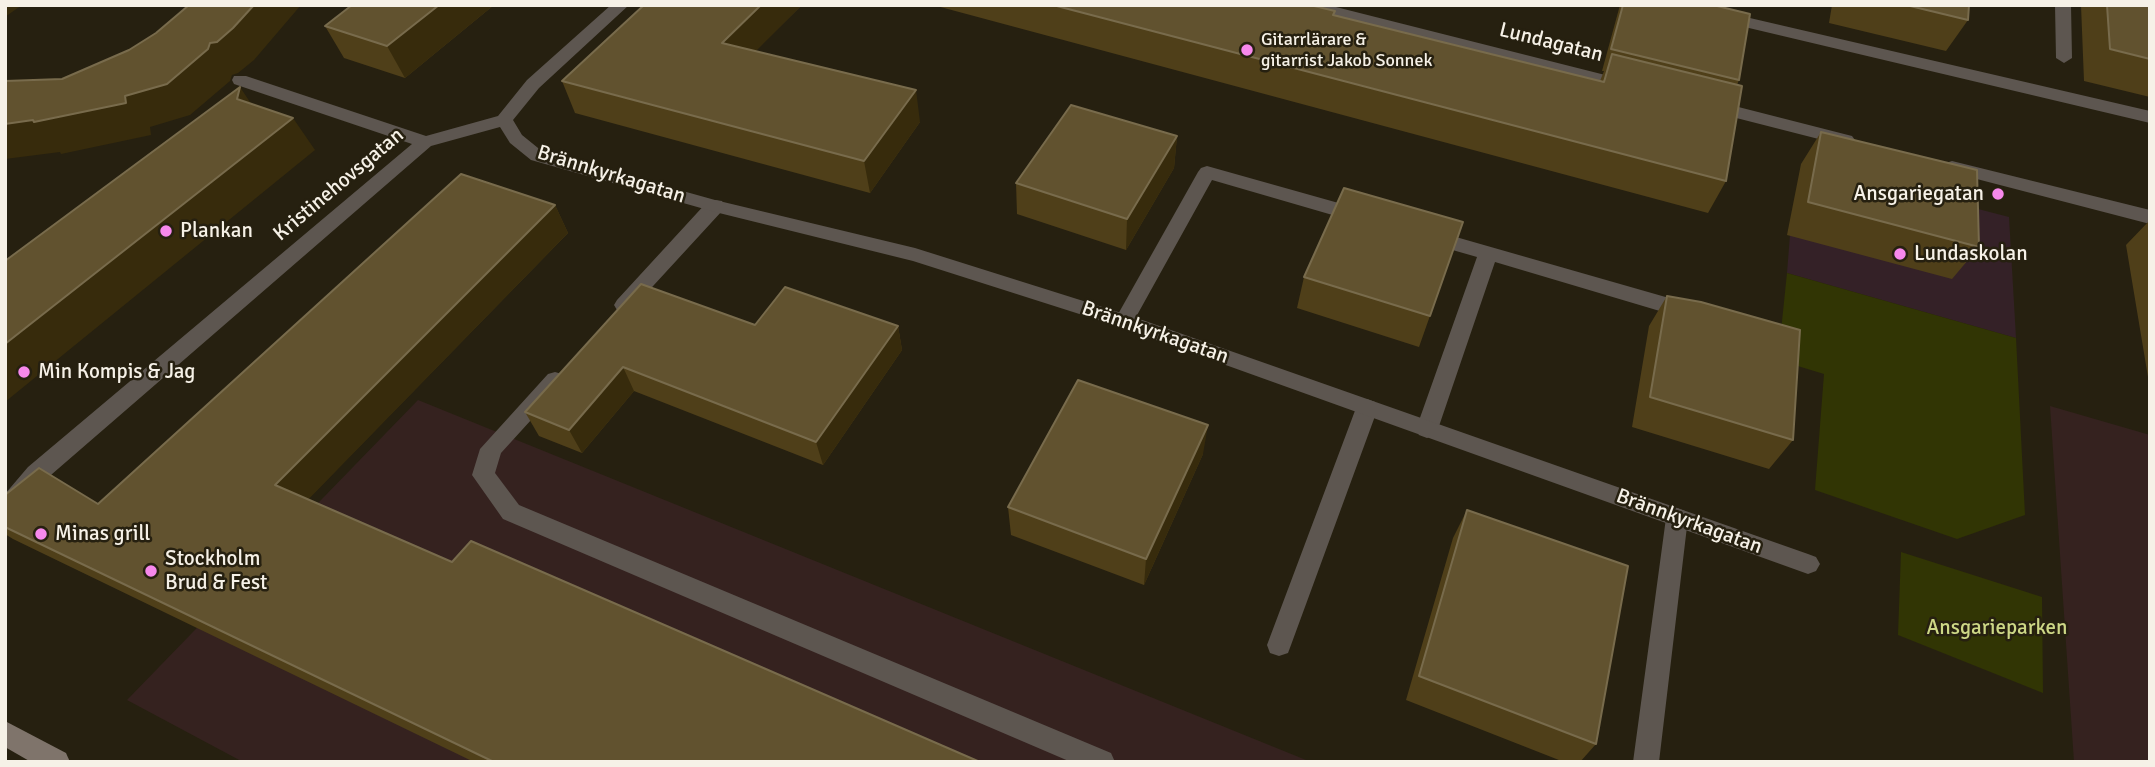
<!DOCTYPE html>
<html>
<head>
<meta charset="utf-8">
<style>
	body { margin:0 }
	#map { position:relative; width:2155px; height:767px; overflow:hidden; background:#262010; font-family:Signika,sans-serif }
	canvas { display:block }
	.frame { position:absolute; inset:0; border:7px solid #f6f1e7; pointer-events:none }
</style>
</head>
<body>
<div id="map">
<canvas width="2155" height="767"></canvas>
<div class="frame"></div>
</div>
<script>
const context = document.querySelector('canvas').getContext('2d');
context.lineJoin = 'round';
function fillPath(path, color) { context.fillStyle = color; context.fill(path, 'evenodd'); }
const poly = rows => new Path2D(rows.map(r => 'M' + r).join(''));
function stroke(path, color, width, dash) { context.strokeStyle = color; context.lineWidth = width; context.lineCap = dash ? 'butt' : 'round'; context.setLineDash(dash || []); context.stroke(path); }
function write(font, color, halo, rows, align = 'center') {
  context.font = font + ' Signika,sans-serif'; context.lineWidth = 5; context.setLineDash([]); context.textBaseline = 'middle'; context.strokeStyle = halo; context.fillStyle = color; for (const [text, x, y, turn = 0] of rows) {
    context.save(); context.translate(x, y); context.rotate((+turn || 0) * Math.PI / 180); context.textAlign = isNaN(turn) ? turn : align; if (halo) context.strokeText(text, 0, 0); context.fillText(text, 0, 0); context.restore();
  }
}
fillPath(poly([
	[418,400,1311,762,243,762,127,700],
	[2050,406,2150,435,2150,762,2074,762]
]), '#35221f');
fillPath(poly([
	[1901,189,2009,217,2016,338,1787,273,1790,235]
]), '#342127');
fillPath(poly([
	[1787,273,2016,338,2025,515,1957,539,1815,490,1824,374,1778,360],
	[1901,552,2042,597,2043,693,1898,635]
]), '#313504');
fillPath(poly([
	[2055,5,2071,5,2072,58,2064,63,2056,58,2055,5],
	[1207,166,1367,211,1369,216,1367,221,1360,223,1212,180,1131,326,1124,329,1117,326,1114,321,1117,316,1198,172,1201,168,1207,166],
	[715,200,722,201,724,206,722,211,631,310,624,312,617,310,614,305,617,300,708,201,715,200],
	[1428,229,1690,304,1697,307,1700,312,1697,317,1690,320,1495,262,1438,429,1435,435,1427,438,1419,435,1416,429,1477,257,1421,241,1419,236,1421,231,1428,229],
	[555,372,562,374,565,380,562,386,501,453,495,473,519,505,1111,753,1115,762,1071,762,503,519,472,475,480,449,548,374,555,372],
	[1367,399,1375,402,1378,408,1291,645,1288,653,1279,656,1270,653,1267,645,1356,408,1359,402,1367,399],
	[1677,508,1685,511,1688,518,1659,762,1633,762,1666,518,1669,511,1677,508]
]), '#5d5650');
fillPath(poly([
	[611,5,629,5,539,88,513,120,522,135,543,152,715,200,915,248,1131,316,1808,554,1816,557,1820,564,1816,571,1808,574,1117,326,913,261,715,212,531,160,510,143,500,127,431,146,44,481,13,517,5,520,5,494,28,467,412,144,234,84,232,80,234,76,246,76,426,136,498,116,527,80,611,5],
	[1300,5,1328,5,1629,81,1637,86,1629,91,1302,8,1300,5],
	[1665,5,1694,5,2150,111,2150,123,1673,10,1665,5],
	[1711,100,1852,136,1855,140,1846,146,1705,110,1702,106,1711,100],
	[1952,161,2150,210,2150,224,1946,171,1943,167,1946,163,1952,161]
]), '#5d5650');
fillPath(poly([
	[5,721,66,753,70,762,31,762,5,747,5,721]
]), '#7f746b');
fillPath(poly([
	[494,5,405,78,344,58,325,26],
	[802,5,755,51,920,122,870,193,575,113,562,81],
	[933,5,1310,5,1334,16,1600,81,1604,71,1602,71,1620,5,1713,5,1739,80,1737,85,1726,181,1708,213],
	[1832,5,1969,5,1968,20,1946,51,1829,23],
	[2081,5,2150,5,2150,97,2084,81],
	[1821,132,1979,247,1952,279,1787,235,1801,164],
	[1177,136,1174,168,1126,250,1017,214,1016,183],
	[555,205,568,233,308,499,452,562,980,762,474,762,13,539,5,534,5,495,98,504],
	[2150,220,2150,389,2126,245],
	[1463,222,1419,347,1297,308,1304,277],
	[641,284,755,325,898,326,902,350,823,465,634,391,582,453,539,436,525,412],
	[1667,296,1793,440,1769,469,1632,427,1649,326],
	[1203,454,1144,585,1011,535,1008,507],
	[1467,510,1596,744,1580,762,1564,762,1406,700,1453,538]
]), '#4f3f19');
fillPath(poly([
	[5,5,22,5,5,17],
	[254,5,301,5,254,60,238,73,232,75,230,81,190,115,150,127,151,135,61,154,60,152,5,159,5,124,125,96],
	[439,5,494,5,405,78,387,46],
	[761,5,802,5,731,76,722,43],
	[240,87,262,120,237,99],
	[916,90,920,122,870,193,864,161],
	[293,118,315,150,5,402,5,344],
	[1177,136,1174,168,1126,250,1127,219],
	[555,205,568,233,299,509,275,485],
	[898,326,902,350,823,465,816,442],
	[623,367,634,391,582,453,569,430],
	[1208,425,1203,454,1144,585,1146,559]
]), '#372b0c');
const building = poly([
	[189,5,254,5,233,28,217,42,210,43,208,49,167,84,125,96,126,103,34,122,33,120,5,124,5,81,62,79,129,50,156,33,189,5],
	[352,5,439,5,387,46,325,26,352,5],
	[644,5,761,5,722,43,916,90,864,161,562,81,644,5],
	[1053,5,1310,5,1335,11,1333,15,1604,82,1612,54,1742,86,1726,181,1053,5],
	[1623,5,1713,5,1750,14,1739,80,1611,49,1623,5],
	[1906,5,1969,5,1968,20,1906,5],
	[2107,5,2150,5,2150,59,2110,49,2107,5],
	[240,87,237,99,293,118,5,344,5,261,240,87],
	[1071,105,1177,136,1127,219,1016,183,1071,105],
	[1821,132,1977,170,1979,247,1808,202,1821,132],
	[461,174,555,205,275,485,452,562,471,541,980,762,494,762,5,527,5,495,39,468,98,504,461,174],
	[1344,188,1463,222,1430,316,1304,277,1344,188],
	[641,284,755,325,785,287,898,326,816,442,623,367,569,430,525,412,641,284],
	[1667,296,1701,302,1800,330,1793,440,1650,397,1667,296],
	[1078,380,1208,425,1146,559,1008,507,1078,380],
	[1467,510,1628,566,1596,744,1419,676,1467,510]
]);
fillPath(building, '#61522f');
stroke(building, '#786b4c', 2);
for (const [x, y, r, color] of [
	[1247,50,7,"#f788ec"],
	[1998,194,7,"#f788ec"],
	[166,231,7,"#f788ec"],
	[1900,254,7,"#f788ec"],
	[24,372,7,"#f788ec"],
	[41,534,7,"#f788ec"],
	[151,571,7,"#f788ec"]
]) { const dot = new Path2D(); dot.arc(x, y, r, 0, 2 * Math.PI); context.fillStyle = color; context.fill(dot); stroke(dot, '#262010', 2.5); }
write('18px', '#f6f1e7', '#262010', [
	["Gitarrlärare &",1261,40],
	["gitarrist Jakob Sonnek",1261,61]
], 'left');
write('21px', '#f6f1e7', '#262010', [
	["Lundagatan",1551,43,14],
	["Brännkyrkagatan",611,175,17],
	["Kristinehovsgatan",339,185,-40],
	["Brännkyrkagatan",1155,333,19],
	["Brännkyrkagatan",1689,522,20]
]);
write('21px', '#f6f1e7', '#262010', [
	["Ansgariegatan",1984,194,"right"],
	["Plankan",180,231],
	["Lundaskolan",1914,254],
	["Min Kompis & Jag",38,372],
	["Minas grill",55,534],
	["Stockholm",165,559],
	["Brud & Fest",165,583]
], 'left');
write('21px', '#cdd786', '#262010', [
	["Ansgarieparken",1997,628]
]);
</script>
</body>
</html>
